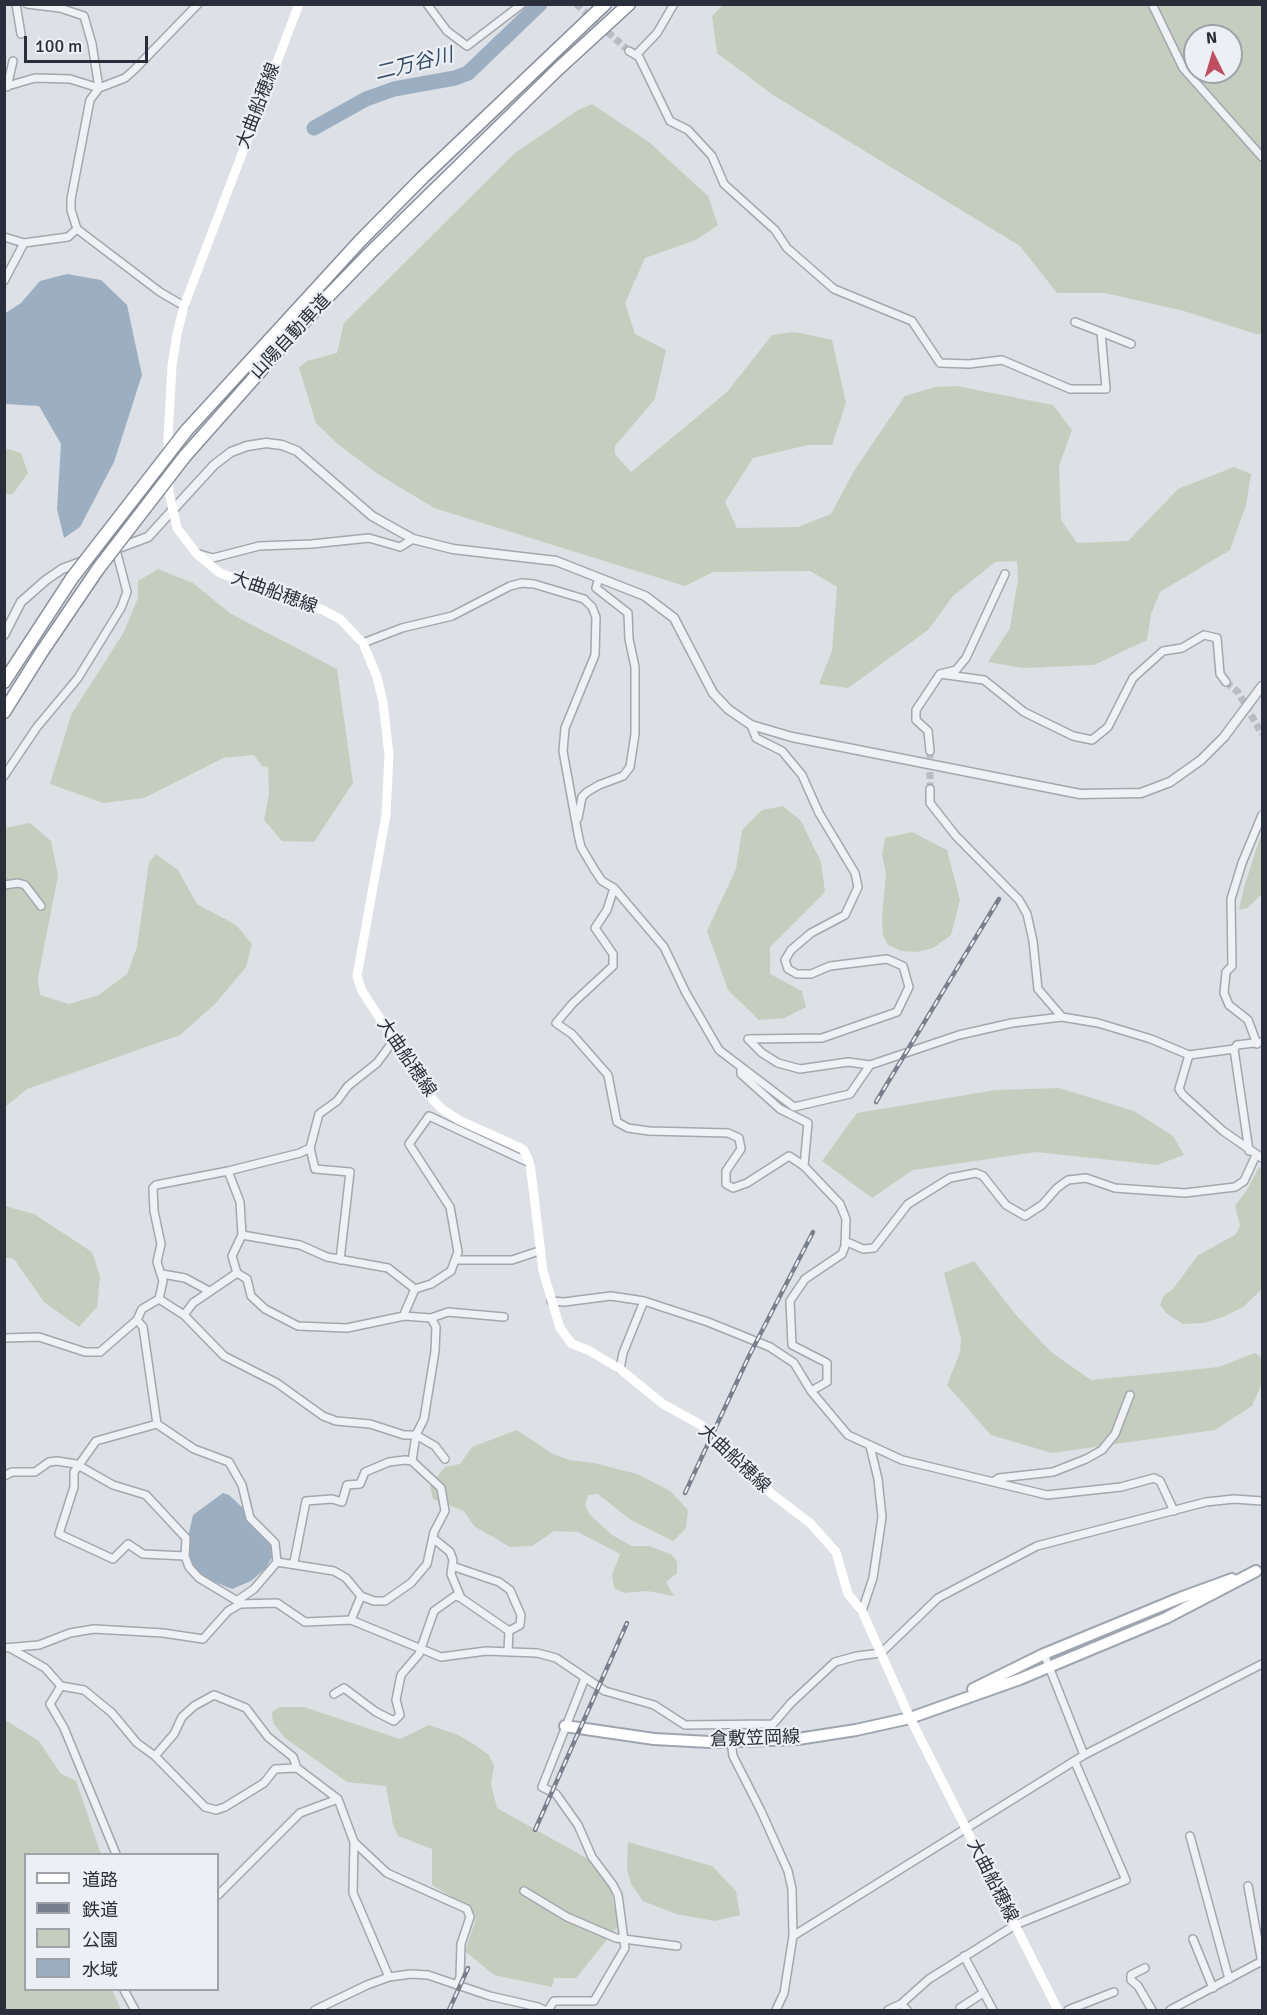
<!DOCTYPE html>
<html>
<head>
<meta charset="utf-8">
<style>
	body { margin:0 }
	#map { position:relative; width:1267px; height:2015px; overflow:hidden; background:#dde0e5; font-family:Signika,"Noto Sans JP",sans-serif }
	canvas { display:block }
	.frame { position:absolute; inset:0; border:6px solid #282f3a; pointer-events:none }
	.legend { position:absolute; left:24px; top:1853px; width:195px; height:138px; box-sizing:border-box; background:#eceff3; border:2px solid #9ea2a9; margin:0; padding:8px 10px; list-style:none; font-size:18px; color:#282f3a }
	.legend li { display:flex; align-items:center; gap:12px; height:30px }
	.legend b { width:30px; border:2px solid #9ea2a9 }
	.north { position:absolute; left:1183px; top:24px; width:60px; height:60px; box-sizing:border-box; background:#eceff3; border:2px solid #9ea2a9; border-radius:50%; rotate:355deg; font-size:16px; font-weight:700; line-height:24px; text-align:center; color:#282f3a }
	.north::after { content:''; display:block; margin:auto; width:21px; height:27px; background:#be4e60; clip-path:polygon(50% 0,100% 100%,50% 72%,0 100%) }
	.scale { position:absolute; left:24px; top:36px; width:124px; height:27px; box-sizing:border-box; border:3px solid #282f3a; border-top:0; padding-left:8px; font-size:18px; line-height:21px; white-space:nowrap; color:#282f3a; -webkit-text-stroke:4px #eceff3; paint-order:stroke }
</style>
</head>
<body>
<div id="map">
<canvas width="1267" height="2015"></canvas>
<div class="frame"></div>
<ul class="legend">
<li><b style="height:8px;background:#fff"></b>道路</li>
<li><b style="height:8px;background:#78808d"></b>鉄道</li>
<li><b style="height:16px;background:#c3cebf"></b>公園</li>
<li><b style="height:16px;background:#9baec2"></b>水域</li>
</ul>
<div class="north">N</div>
<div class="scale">100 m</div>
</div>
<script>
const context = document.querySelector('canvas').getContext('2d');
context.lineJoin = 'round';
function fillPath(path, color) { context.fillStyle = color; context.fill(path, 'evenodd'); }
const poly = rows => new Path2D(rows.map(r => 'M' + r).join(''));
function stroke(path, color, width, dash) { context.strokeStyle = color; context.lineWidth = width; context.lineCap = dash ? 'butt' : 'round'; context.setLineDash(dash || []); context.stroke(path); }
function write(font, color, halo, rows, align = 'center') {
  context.font = font + ' Signika,"Noto Sans JP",sans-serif'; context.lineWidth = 4.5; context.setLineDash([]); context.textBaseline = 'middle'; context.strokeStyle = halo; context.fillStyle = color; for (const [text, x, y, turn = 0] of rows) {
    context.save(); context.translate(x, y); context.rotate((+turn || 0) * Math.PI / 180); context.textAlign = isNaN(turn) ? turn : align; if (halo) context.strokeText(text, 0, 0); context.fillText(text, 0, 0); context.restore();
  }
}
fillPath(poly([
	[724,4,1262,5,1262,334,1256,334,1184,311,1105,293,1057,293,1020,246,773,95,717,53,712,16],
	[1195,36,1231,36,1231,72,1195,72],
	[592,104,650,143,708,196,718,225,696,240,645,258,625,303,635,334,666,350,655,399,615,446,615,454,631,472,727,392,772,335,795,332,832,340,846,403,832,445,808,445,753,458,725,502,737,528,798,527,831,514,854,471,905,396,935,387,957,386,1053,405,1072,430,1059,466,1061,520,1077,543,1128,541,1178,489,1234,467,1251,474,1246,505,1230,550,1160,592,1151,614,1147,640,1094,665,1023,668,988,662,1010,628,1018,579,1017,561,995,562,953,596,928,630,848,688,819,684,832,651,837,587,810,571,713,572,685,586,434,508,378,474,339,445,316,423,299,368,307,361,337,353,344,323,515,153,578,110],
	[4,448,21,453,28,473,13,494,5,494],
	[158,569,193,583,231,614,337,669,353,783,314,842,282,841,264,820,269,794,268,767,262,766,254,755,223,758,144,798,103,803,50,784,71,715,124,632,138,598,138,581],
	[783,806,801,821,821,862,825,892,770,947,770,974,802,991,806,1007,785,1018,759,1020,728,990,707,931,736,869,742,830,762,810],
	[30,823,51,841,58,875,38,978,40,995,69,1004,99,995,127,974,137,947,149,862,156,854,178,870,197,904,236,925,252,944,246,967,215,1004,180,1035,27,1089,5,1107,4,828],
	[912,832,947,850,960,900,951,935,933,948,917,952,901,951,888,945,883,935,882,916,886,874,882,854,885,838],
	[1262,832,1262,894,1247,908,1239,910,1245,884],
	[1059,1088,1134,1111,1173,1136,1184,1155,1157,1165,1036,1152,913,1170,872,1198,822,1161,857,1113,996,1090],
	[1259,1167,1262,1168,1262,1289,1243,1307,1225,1316,1204,1323,1183,1324,1166,1313,1160,1305,1164,1295,1173,1289,1198,1255,1235,1235,1240,1226,1235,1206,1247,1190],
	[5,1206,34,1214,92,1252,100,1276,97,1307,79,1327,44,1302,14,1259,5,1257],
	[974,1261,1016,1315,1051,1352,1091,1380,1219,1367,1255,1353,1262,1358,1262,1383,1252,1406,1215,1430,1052,1453,991,1435,947,1385,960,1352,961,1339,944,1273],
	[517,1430,551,1453,569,1460,594,1463,637,1474,670,1491,688,1510,686,1528,673,1541,631,1520,598,1494,588,1495,585,1505,590,1515,612,1535,632,1546,649,1546,672,1555,677,1562,677,1573,666,1582,674,1596,647,1591,624,1593,614,1588,612,1575,620,1554,578,1532,554,1531,532,1546,510,1547,474,1526,464,1511,433,1499,430,1486,445,1467,460,1464,472,1447],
	[280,1707,304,1707,400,1739,429,1725,458,1735,475,1745,489,1755,494,1766,491,1784,497,1808,588,1859,611,1889,618,1926,576,1978,554,1978,552,1987,494,1975,465,1951,476,1919,470,1908,432,1885,432,1849,398,1836,393,1825,386,1786,347,1782,285,1738,273,1723,272,1712],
	[5,1720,39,1741,60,1773,76,1781,101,1854,26,1854,26,1990,112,1990,121,2010,5,2010],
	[628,1842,712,1866,736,1891,740,1915,715,1921,676,1914,643,1901,631,1884,627,1869]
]), '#c3cebf');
fillPath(poly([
	[67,274,101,280,127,305,142,375,114,462,80,527,64,538,57,509,61,444,39,406,5,404,4,314,21,303,40,281],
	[223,1493,229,1495,243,1508,246,1518,272,1546,273,1556,265,1569,251,1581,232,1589,205,1578,193,1569,188,1555,189,1533,193,1515]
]), '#9baec2');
stroke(poly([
	[314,128,366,99,394,89,455,78,468,73,540,4]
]), '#9baec2', 15);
stroke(poly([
	[576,4,629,51],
	[1226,682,1238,692,1262,734],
	[930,751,930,789]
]), '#b9bdc3', 7, [7, 3.5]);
const minor = poly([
	[16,4,21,34],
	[27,4,60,8,84,16,92,44,99,88],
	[427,4,447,31,467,46,522,4],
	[1152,4,1183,68,1262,157],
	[629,51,639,57,670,121,688,130,712,156,724,184,775,230,787,248,834,289,912,321,940,363,969,364,1002,360,1070,389,1106,389,1101,332,1075,322],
	[636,55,657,33,674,4],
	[4,87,35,78,70,79,99,88],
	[7,87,13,61],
	[4,237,24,243,68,237,77,229],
	[4,281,24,243],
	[184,306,160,292,77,229,71,210,71,199,90,100,99,88,125,78,134,70,198,4],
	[1101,332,1131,344],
	[199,554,213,558,259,546,312,544,369,538,400,547,413,539],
	[363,643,402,628,452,616,510,586,522,583,534,584,584,599,592,607,596,617,595,655,565,728,563,751,578,834,581,847,594,869,602,881,614,888,664,947,686,993,719,1050,794,1107,850,1094,870,1065],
	[940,674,984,680,1024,712,1073,736,1092,740,1108,727,1133,678,1163,651,1182,648,1204,635,1217,638,1220,674,1226,682],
	[751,725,756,738,782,751,802,775,819,813,855,873,858,887,845,915,811,933,791,950,785,960,788,969,797,974,811,974,830,966,887,959,903,966,909,987,897,1012,822,1038,748,1039,762,1053,778,1063,800,1069,848,1062,870,1065,959,1035,1012,1023,1062,1017,1098,1023,1151,1039,1189,1055,1234,1049,1237,1045,1262,1042],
	[930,751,928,731,916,720,916,710,940,674,956,670,966,658,1005,574],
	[4,776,37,727,78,678,121,608,127,592,116,550],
	[930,789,930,803,956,836,1019,900,1027,914,1033,941,1038,989,1062,1017],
	[578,818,582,797,587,792,599,785,623,776,630,767,635,734,635,667,629,639,628,613,596,588,599,578],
	[4,885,18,883,25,885,41,906],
	[614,888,607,910,595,928,613,954,613,966,573,1003,556,1023,572,1034,608,1075,617,1122,628,1128,649,1131,728,1133,739,1138,741,1149,726,1171,726,1184,733,1188,747,1183,789,1156,804,1166,840,1204,846,1219,845,1246,842,1254,805,1279,790,1301,792,1345,827,1363,827,1382,811,1391],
	[1257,1044,1248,1020,1229,1005,1224,993,1226,972,1232,966,1231,899,1242,863,1262,815],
	[1234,1049,1249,1151],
	[1189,1055,1179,1089,1183,1095,1223,1131,1262,1158],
	[741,1069,741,1074,780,1109,808,1123,804,1166],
	[310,1148,315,1169,350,1172,340,1260],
	[242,1235,300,1245,327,1257,388,1268,415,1289],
	[845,1241,863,1249,874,1248,908,1204,950,1178,976,1173,983,1176,1006,1205,1025,1216,1042,1205,1057,1188,1068,1180,1086,1178,1115,1188,1185,1193,1235,1187,1244,1181,1256,1155],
	[457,1260,512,1260,539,1251],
	[237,1273,247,1279,251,1296,265,1309,298,1326,347,1328,404,1316],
	[162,1274,185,1278,209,1291],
	[159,1299,184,1315,224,1356,277,1383,323,1416,336,1421,370,1424,404,1435,416,1435,435,1446,445,1459],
	[551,1301,564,1302,611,1296,644,1301,708,1322,770,1347,794,1363,811,1391,848,1435,902,1460,1047,1495,1121,1487,1154,1478,1160,1481,1174,1511],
	[184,1315,193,1303,237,1273,232,1256,242,1235,240,1202,228,1171],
	[431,1318,448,1312,504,1317],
	[137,1320,143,1327,157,1424,194,1449,229,1462,242,1485,250,1518,275,1543,277,1562,254,1589,238,1600],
	[4,1338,39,1337,85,1352,100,1352,137,1320,142,1309,159,1299,163,1281,157,1262,161,1244,154,1211,153,1188,156,1185,228,1171,300,1153,310,1148,319,1114,337,1101,348,1086,377,1063,394,1040],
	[620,1369,623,1353,644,1301],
	[157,1424,96,1441,74,1472,74,1487,59,1534,113,1559,128,1544,143,1554,185,1556],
	[412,1461,416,1435,424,1419,435,1351,436,1327,431,1318,404,1316,405,1312,415,1289,431,1284,451,1271,458,1252,450,1207,409,1144,429,1116,530,1163],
	[4,1476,12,1472,35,1472,49,1462,57,1461,76,1464,113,1485,146,1495,186,1538,185,1556,189,1567,199,1578,239,1602],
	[993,1482,999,1478,1053,1472,1086,1459,1102,1450,1115,1434,1130,1395],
	[434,1539,450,1552,453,1560,451,1574,461,1598,509,1631,508,1651],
	[277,1562,334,1571,346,1578,361,1596,374,1601,385,1601,411,1583,427,1564,434,1532,445,1511,441,1488,412,1461,405,1460,389,1462,365,1472,360,1484,347,1485,342,1502,332,1499,306,1501,294,1562],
	[452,1566,499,1582,510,1590,521,1615,520,1625,509,1631],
	[862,1611,873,1578,882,1517,878,1479,870,1446],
	[351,1620,361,1596],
	[4,1648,39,1645,70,1633,94,1629,163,1633,203,1639,228,1611,240,1604,277,1603,305,1622,351,1620,441,1657,486,1651,537,1653,556,1658,605,1691,654,1705,685,1725,773,1724,791,1703,835,1662,857,1656,881,1653,938,1598,1037,1546,1206,1502,1234,1499,1262,1501],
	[10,1648,45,1668,61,1686,84,1690,112,1713,137,1743,155,1756,205,1807,216,1810,225,1807,264,1783,275,1769,297,1768,338,1799,354,1842,353,1893,389,1977],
	[1044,1654,1084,1755],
	[61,1686,50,1704,64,1728,116,1854],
	[334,1694,344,1688,376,1712,394,1721,400,1715,396,1700,401,1675,419,1654,434,1611,455,1596,461,1598],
	[731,1741,733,1756,761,1811,788,1871,792,1889,793,1936,784,1993,776,2010],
	[155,1756,174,1734,182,1717,194,1706,214,1695,246,1708,268,1737,293,1757,297,1768],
	[1190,1836,1229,1979],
	[354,1842,387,1873,467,1909,470,1917,461,1944,460,1977,457,1985],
	[1248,1886,1262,1963],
	[524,1891,567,1917,616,1938,677,1946],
	[218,1895,300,1813,338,1799],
	[793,1936,1084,1755,1262,1664],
	[1193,1939,1213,1988],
	[964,1956,993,2010],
	[1145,1968,1131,1975,1131,1980,1138,1986,1152,2010],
	[124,1990,135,2010],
	[901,2004,929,1979,1015,1925,1126,1880,1075,1762],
	[960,2008,983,1993],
	[315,2010,367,1985,389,1977,411,1974,428,1975,490,1996,538,2007,544,2010],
	[548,2010,554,2001,594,2001,625,1948,618,1895,613,1885,592,1857,578,1825,556,1794,542,1787,585,1678],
	[888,2010,901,2004,907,2010],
	[1068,2010,1114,1992],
	[1170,2010,1262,1961]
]);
const tertiary = poly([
	[4,635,21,602,46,580,62,569,148,537,214,465,231,452,247,446,266,443,282,445,297,451,372,516,413,539,453,549,556,561,645,596,674,618,713,693,728,709,751,725,792,737,1080,794,1141,793,1170,782,1201,760,1224,737,1262,686]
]);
const primary = poly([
	[973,1689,1044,1654,1180,1598,1232,1579],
	[565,1726,654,1739,710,1742,798,1739,856,1730,910,1718,1020,1679,1166,1618,1256,1571]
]);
const motorway = poly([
	[186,431,360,241,423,177,605,4],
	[185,456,309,316,370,253,557,70,629,4],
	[4,682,72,578],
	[4,712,41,653,98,569]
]);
stroke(minor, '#a3a7ae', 10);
stroke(tertiary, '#a3a7ae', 11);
stroke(primary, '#9ea5b0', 14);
stroke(motorway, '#868e9a', 15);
stroke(minor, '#eff1f4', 7);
stroke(tertiary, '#eff1f4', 8);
stroke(poly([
	[299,4,184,306,177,334,172,366,168,438,169,492,177,528,197,554,220,573,323,610,340,619,363,643,377,677,383,702,389,755,386,815,357,976,362,991,433,1100,442,1109,459,1120,523,1149,530,1163,543,1271,560,1328,572,1344,588,1350,620,1369,663,1404,701,1425,772,1494,810,1523,836,1552,848,1594,862,1611,910,1718,1058,2010]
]), '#fff', 9);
stroke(primary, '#fff', 10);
stroke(motorway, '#fff', 12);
const rail = poly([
	[876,1102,999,899],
	[685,1493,749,1356,813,1232],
	[535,1830,627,1623],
	[449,2010,468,1968]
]);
stroke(rail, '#78808d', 4.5);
stroke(rail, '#eceff3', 2, [7]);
const motorwayBridge = poly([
	[98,569,185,456],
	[72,578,186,431]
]);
stroke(motorwayBridge, '#868e9a', 15, []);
stroke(motorwayBridge, '#fff', 12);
write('18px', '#282f3a', '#eceff3', [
	["大曲船穂線",259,106,-69],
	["山陽自動車道",291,337,-47],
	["大曲船穂線",274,593,20],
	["大曲船穂線",406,1058,56],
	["大曲船穂線",734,1459,43],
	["倉敷笠岡線",755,1739,-2],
	["大曲船穂線",992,1881,63]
]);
write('italic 20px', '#374e69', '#eceff3', [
	["二万谷川",414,65,-14]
]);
</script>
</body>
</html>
